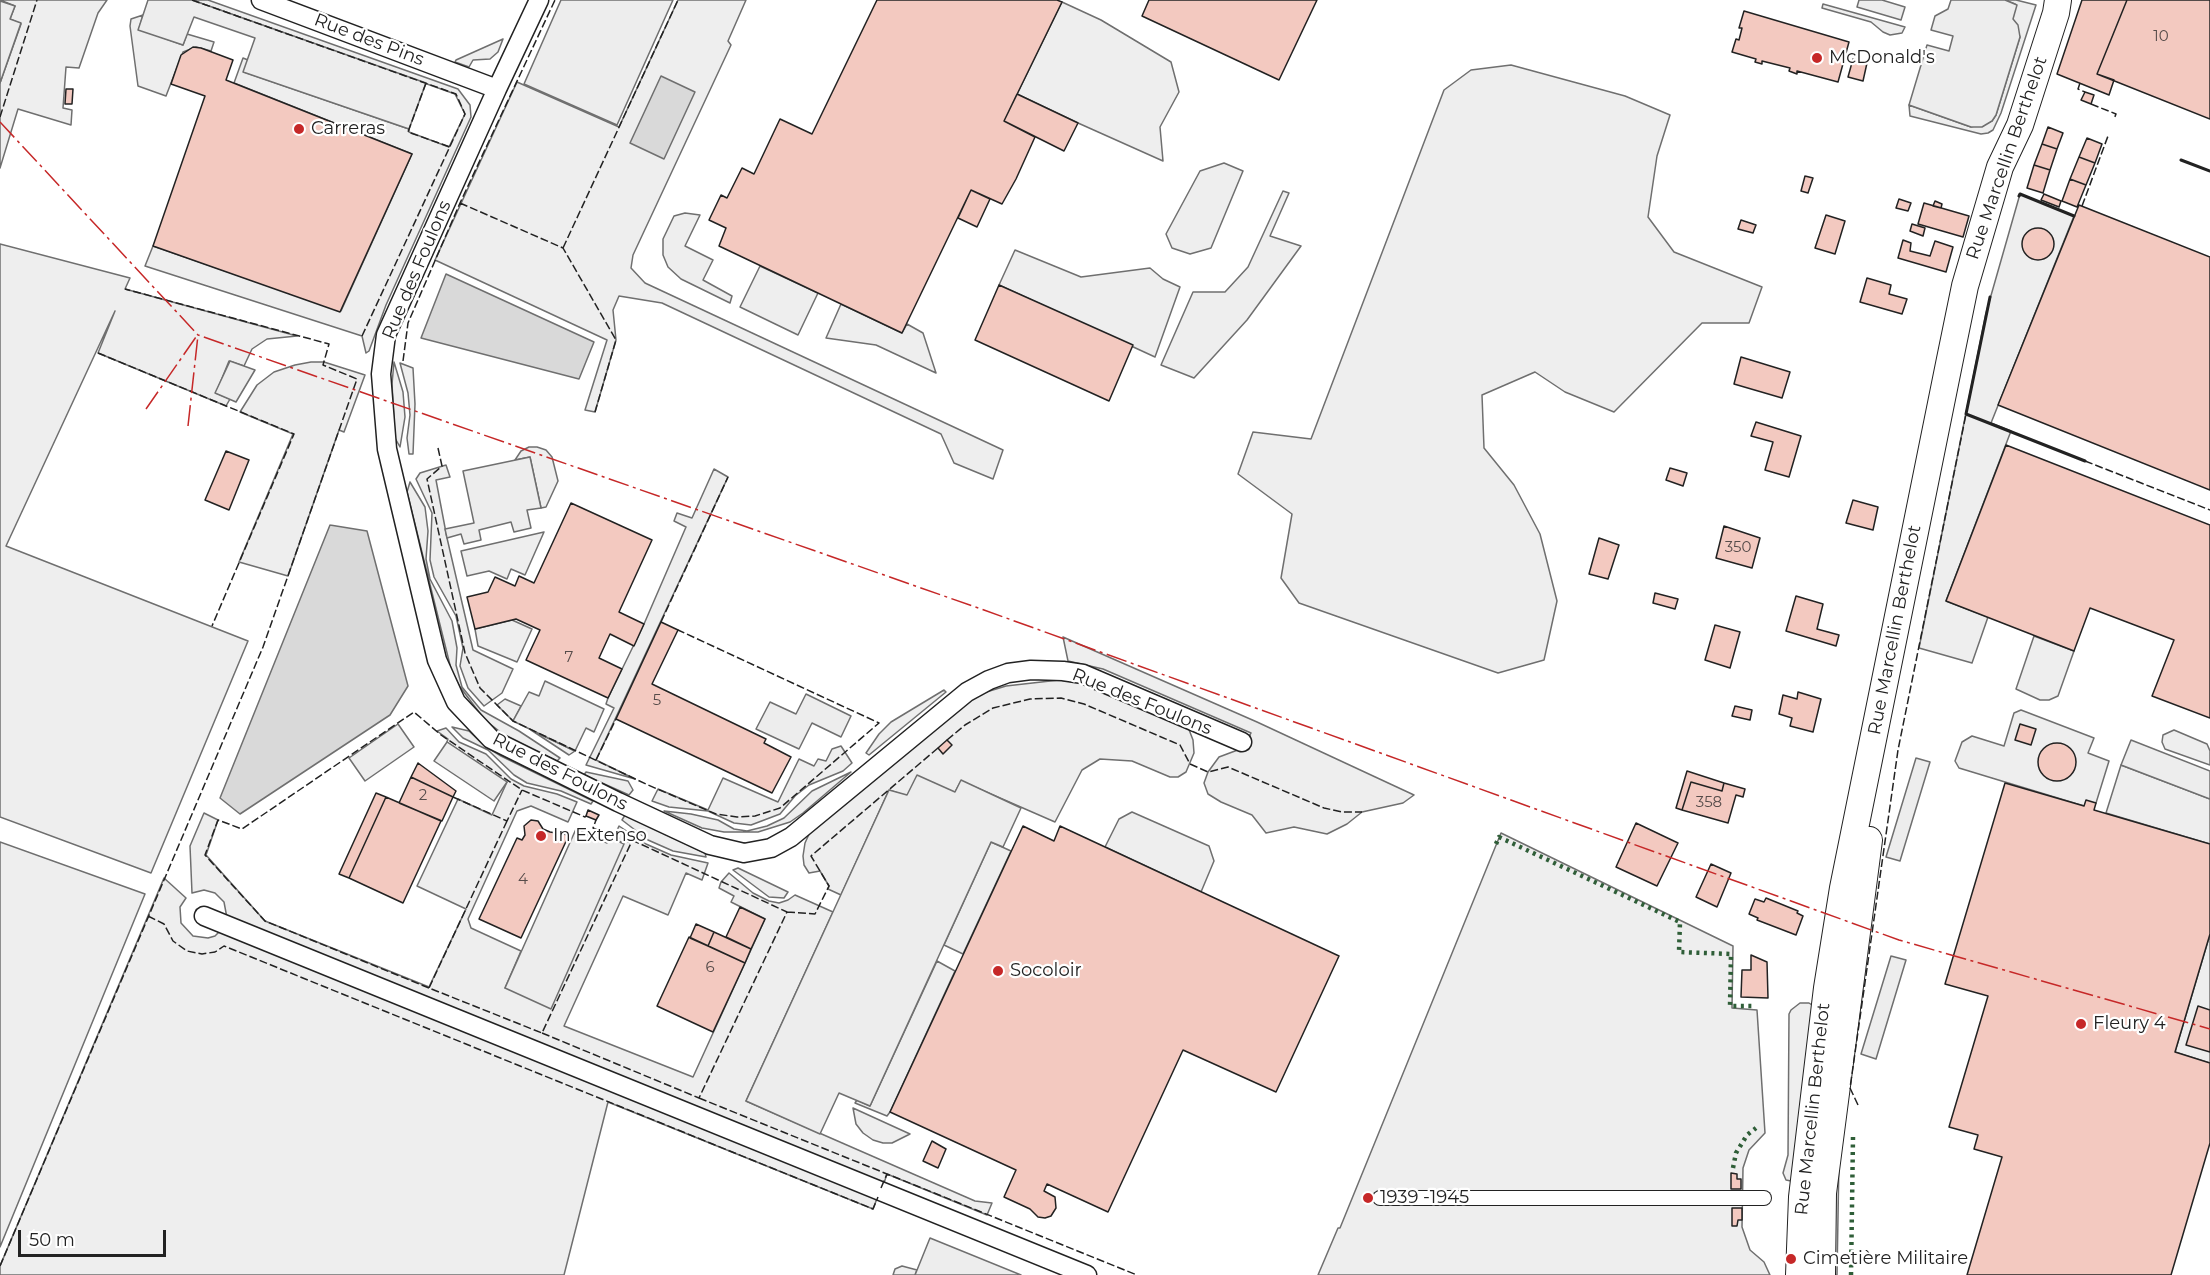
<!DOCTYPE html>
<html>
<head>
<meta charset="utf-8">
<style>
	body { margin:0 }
	#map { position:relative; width:2210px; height:1275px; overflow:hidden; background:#fff; font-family:Montserrat,sans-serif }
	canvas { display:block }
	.scale { position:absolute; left:18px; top:1230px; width:148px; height:27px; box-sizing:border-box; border:3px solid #222; border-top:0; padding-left:8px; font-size:18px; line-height:21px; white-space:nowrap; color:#222; -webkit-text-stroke:4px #fff; paint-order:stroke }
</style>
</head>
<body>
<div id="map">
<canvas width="2210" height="1275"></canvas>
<div class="scale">50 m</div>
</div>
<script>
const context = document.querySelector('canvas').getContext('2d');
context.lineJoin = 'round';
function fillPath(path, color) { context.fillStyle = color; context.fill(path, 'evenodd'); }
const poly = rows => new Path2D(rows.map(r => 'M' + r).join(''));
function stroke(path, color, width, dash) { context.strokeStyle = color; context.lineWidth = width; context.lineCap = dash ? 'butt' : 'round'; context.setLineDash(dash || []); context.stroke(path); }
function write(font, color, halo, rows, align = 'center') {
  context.font = font + ' Montserrat,sans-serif'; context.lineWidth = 4.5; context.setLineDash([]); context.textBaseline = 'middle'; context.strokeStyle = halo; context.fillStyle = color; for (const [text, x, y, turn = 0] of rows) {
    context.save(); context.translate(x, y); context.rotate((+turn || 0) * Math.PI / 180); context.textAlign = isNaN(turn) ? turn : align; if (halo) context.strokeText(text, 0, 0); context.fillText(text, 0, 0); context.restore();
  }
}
const green = poly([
	[0,0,107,0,98,13,79,68,66,67,63,108,72,110,71,125,18,109,0,168,0,83,21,24,10,19,15,6,0,0],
	[192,0,208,0,458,89,470,105,471,117,386,305,369,351,366,353,362,336,145,266,153,246,341,311,412,154,234,83,243,58,248,60,244,72,409,129,409,132,449,147,465,114,455,94,192,0],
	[678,0,746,0,728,41,731,45,633,255,631,268,645,283,1003,450,993,479,954,463,941,434,662,303,619,296,613,310,616,340,595,412,585,410,607,340,435,260,517,82,619,127,678,0],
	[2005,0,2016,0,2036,5,2001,113,1993,130,1988,133,1981,134,1910,116,1909,105,1971,127,1992,121,1996,115,2020,37,2013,19,2015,4,2005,0],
	[1062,2,1101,20,1171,62,1179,92,1160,127,1163,161,1078,123,1017,94,1062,2],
	[1823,4,1905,27,1902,33,1890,35,1883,32,1871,22,1822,8,1823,4],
	[143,15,139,29,183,45,187,34,214,42,211,51,196,47,183,52,166,96,138,86,130,26,131,19,143,15],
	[503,39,498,52,490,59,473,60,469,67,455,62,456,60,503,39],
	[1511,65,1625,96,1670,115,1657,156,1648,217,1674,252,1762,287,1749,323,1702,323,1614,412,1565,392,1535,372,1482,395,1484,448,1514,485,1540,534,1557,601,1544,660,1498,673,1299,603,1281,578,1292,514,1238,474,1253,432,1311,439,1444,90,1471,70,1511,65],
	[1224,163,1243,171,1211,248,1190,254,1172,248,1166,234,1200,171,1224,163],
	[1283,191,1289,193,1270,236,1301,246,1247,320,1194,378,1161,365,1193,292,1225,292,1248,267,1283,191],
	[2020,194,2074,216,1991,423,2011,431,1946,601,1988,617,1972,663,1919,648,1986,313,2020,194],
	[685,213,700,215,685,246,713,260,703,280,732,296,730,303,681,279,668,267,663,255,663,239,674,216,685,213],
	[0,244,130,278,125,289,297,336,267,339,252,349,244,366,229,361,216,393,230,399,226,406,98,353,115,311,6,546,248,641,151,873,0,817,0,244],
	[1015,250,1081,277,1150,268,1163,279,1180,287,1155,357,999,285,1015,250],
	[760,266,818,293,798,335,740,307,760,266],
	[841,304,902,333,907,324,923,333,936,373,876,345,826,338,841,304],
	[311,362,324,362,365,375,344,432,339,430,288,576,239,562,293,434,240,412,257,385,274,372,295,365,311,362],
	[394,362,403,392,405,417,400,447,395,438,392,384,394,362],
	[400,363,413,368,415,404,413,454,409,454,407,438,410,415,408,393,400,363],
	[529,447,537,447,546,450,552,457,558,481,546,507,541,508,530,457,515,460,521,451,529,447],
	[446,465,450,477,436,480,447,538,473,650,513,669,502,693,484,706,468,688,460,666,463,648,456,616,434,577,430,560,432,513,416,479,420,473,446,465],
	[714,469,728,477,596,760,635,779,586,765,614,708,606,704,608,698,644,624,686,527,674,521,677,513,692,518,714,469],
	[410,482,425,507,428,531,426,559,430,579,452,621,457,648,456,665,462,687,481,710,519,731,560,758,557,761,508,738,485,720,460,687,451,669,407,492,410,482],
	[544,532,525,575,511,569,507,579,489,571,467,576,461,551,544,532],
	[512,620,532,629,517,662,478,646,475,629,512,620],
	[2034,636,2074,651,2058,696,2049,700,2040,700,2016,689,2034,636],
	[1063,637,1257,722,1414,795,1403,803,1362,812,1347,824,1327,834,1294,827,1266,833,1252,815,1221,802,1208,794,1204,783,1208,772,1219,757,1243,748,1251,733,1103,669,1068,661,1063,637],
	[1059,680,1083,683,1188,727,1193,740,1194,753,1186,772,1178,777,1170,777,1132,761,1100,759,1082,770,1055,822,961,781,955,792,907,796,889,790,841,895,828,889,829,886,820,871,809,873,804,865,803,856,805,843,810,832,962,705,983,693,1006,686,1059,680],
	[944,690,946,692,869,755,866,753,879,734,891,722,944,690],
	[505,699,521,706,513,721,497,705,505,699],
	[2021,710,2094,738,2088,753,2109,761,2096,803,2084,806,1959,768,1955,761,1962,742,1972,736,2004,746,2014,713,2021,710],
	[452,727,469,731,485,746,501,756,593,801,591,804,561,791,527,783,514,775,488,750,463,738,452,727],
	[446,728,459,742,486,754,511,779,524,786,557,794,577,802,568,822,531,806,517,811,468,919,471,928,521,951,505,988,624,843,613,839,619,826,646,844,671,855,708,863,702,880,686,873,668,915,623,896,564,1026,693,1077,765,919,731,902,734,896,719,888,721,882,729,873,753,893,769,901,779,903,788,900,795,895,833,912,746,1101,975,1201,992,1203,987,1215,887,1174,884,1183,227,918,224,902,215,893,204,890,192,893,190,846,204,813,218,820,206,855,265,921,429,987,466,909,417,886,458,799,492,815,507,782,447,742,448,739,437,731,446,728],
	[531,730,575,751,569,755,531,730],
	[2174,730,2207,744,2210,751,2210,765,2165,749,2162,742,2163,735,2174,730],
	[841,746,852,763,843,771,809,785,795,796,780,814,751,825,734,823,708,811,669,807,652,801,658,789,708,810,723,778,778,802,799,759,814,766,818,759,826,761,832,749,841,746],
	[2121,765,2210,799,2210,844,2106,813,2121,765],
	[586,772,628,781,633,790,629,795,584,775,586,772],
	[851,772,803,813,790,822,758,832,724,832,702,828,664,811,691,814,718,820,734,829,747,831,767,826,784,818,812,791,851,772],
	[1132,812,1209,846,1214,861,1201,892,1105,847,1119,819,1132,812],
	[625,815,705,853,706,857,673,851,648,840,622,820,625,815],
	[1501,833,1733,946,1732,1008,1757,1010,1765,1133,1749,1150,1743,1168,1742,1227,1750,1250,1764,1262,1770,1275,1318,1275,1338,1228,1340,1228,1501,833],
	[0,842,145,894,0,1247,0,842],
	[991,842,1011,851,963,954,944,945,991,842],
	[738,868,788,892,784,898,769,897,733,870,738,868],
	[164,878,186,898,180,907,181,923,193,936,208,938,215,936,223,928,878,1196,873,1209,608,1102,564,1275,0,1275,0,1266,164,878],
	[2210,934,2210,1063,2175,1052,2210,934],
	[937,961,955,971,890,1112,887,1116,855,1103,857,1100,870,1106,937,961],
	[1800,1003,1809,1003,1815,1007,1794,1178,1791,1181,1786,1180,1783,1173,1788,1155,1789,1014,1791,1010,1800,1003],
	[853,1108,910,1134,892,1143,883,1143,873,1140,863,1133,856,1124,853,1108],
	[1839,1159,1837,1275,1827,1275,1839,1159],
	[902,1266,917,1270,915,1275,893,1275,895,1269,902,1266]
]);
fillPath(green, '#eee');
stroke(green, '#6f6f6f', 1.5);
const parking = poly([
	[148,0,192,0,426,83,409,129,243,72,255,38,194,17,183,45,138,30,148,0],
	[561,0,673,0,617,125,524,84,561,0],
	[1859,0,1882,0,1905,7,1901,20,1857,7,1859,0],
	[1951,0,2005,0,2017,5,2013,19,2018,25,2020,37,1996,115,1992,121,1982,127,1971,127,1909,105,1927,45,1949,51,1953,36,1931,30,1935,16,1948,9,1951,0],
	[0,1,15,6,10,19,21,23,0,83,0,1],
	[230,361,255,370,236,402,215,393,230,361],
	[530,457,541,508,527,510,531,528,514,532,511,522,479,530,481,540,464,544,461,534,447,538,445,529,474,523,463,471,530,457],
	[545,681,604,709,594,732,586,728,575,751,513,721,529,692,539,696,545,681],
	[806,694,851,716,841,737,812,723,799,749,756,729,770,702,796,714,806,694],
	[398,724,414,747,365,781,349,758,398,724],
	[2131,740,2210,771,2210,799,2121,765,2131,740],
	[447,742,507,782,494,801,434,761,447,742],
	[1916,758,1930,762,1900,861,1886,857,1916,758],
	[917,775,955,792,961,780,1021,808,1003,847,991,842,870,1106,839,1093,820,1134,746,1101,889,790,907,795,917,775],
	[576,829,607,843,609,837,624,844,551,1009,505,988,576,829],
	[1891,956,1906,960,1876,1059,1861,1054,1891,956],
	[930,1238,1021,1275,915,1275,930,1238]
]);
fillPath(parking, '#ededed');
stroke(parking, '#6f6f6f', 1.5);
const water = poly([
	[661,76,695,92,664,159,630,143,661,76],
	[446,274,594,342,579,379,421,338,446,274],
	[330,525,367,531,408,686,390,715,240,814,220,798,330,525]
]);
fillPath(water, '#d9d9d9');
stroke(water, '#6f6f6f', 1.5);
const building = poly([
	[877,0,1057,0,1062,2,1004,121,1035,137,1016,179,1002,204,971,190,902,333,719,246,726,228,709,220,721,195,727,198,742,168,754,174,780,119,812,134,877,0],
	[1149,0,1317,0,1279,80,1142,16,1149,0],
	[2082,0,2127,0,2097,74,2114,80,2109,95,2057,74,2082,0],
	[2127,0,2210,0,2210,119,2097,74,2127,0],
	[1744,11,1849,42,1838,82,1797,71,1797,74,1789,71,1790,68,1762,61,1762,64,1755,62,1756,59,1732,52,1736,39,1739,40,1742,28,1739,28,1744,11],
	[193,47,201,48,233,60,226,80,412,154,340,312,153,246,205,96,171,84,181,55,193,47],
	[1853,59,1867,63,1863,81,1848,77,1853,59],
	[66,89,73,89,72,104,65,104,66,89],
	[2085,92,2094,95,2091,104,2081,100,2085,92],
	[1017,94,1078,123,1064,151,1004,121,1017,94],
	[2048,127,2063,133,2057,149,2042,144,2048,127],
	[2087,138,2102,144,2095,163,2079,157,2087,138],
	[2042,144,2057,149,2050,170,2034,165,2042,144],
	[2079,157,2095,163,2086,185,2070,179,2079,157],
	[2034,165,2050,170,2043,193,2027,188,2034,165],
	[1805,176,1813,178,1808,193,1801,191,1805,176],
	[2070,179,2086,185,2077,207,2062,201,2070,179],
	[971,190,990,199,977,227,958,218,971,190],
	[2044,194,2061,201,2059,207,2041,200,2044,194],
	[1899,199,1911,203,1908,211,1896,208,1899,199],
	[1935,201,1942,204,1941,208,1933,206,1935,201],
	[1924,203,1969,216,1963,237,1918,224,1924,203],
	[2079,205,2210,257,2210,490,1998,405,2079,205],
	[1826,215,1845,221,1835,254,1815,248,1826,215],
	[1741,220,1756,225,1753,233,1738,229,1741,220],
	[1912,224,1925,228,1923,236,1910,231,1912,224],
	'2022 244a16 16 0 1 1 32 0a16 16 0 1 1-32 0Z',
	[1903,240,1911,243,1910,251,1930,256,1935,241,1953,247,1946,272,1898,258,1903,240],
	[1867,278,1891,285,1889,294,1907,299,1902,314,1860,302,1867,278],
	[999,285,1133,345,1109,401,975,340,999,285],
	[1741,357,1790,372,1782,398,1734,384,1741,357],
	[1756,422,1801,436,1789,477,1765,470,1773,442,1751,436,1756,422],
	[2006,445,2210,525,2210,718,2152,696,2174,640,2090,608,2074,651,1946,601,2006,445],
	[226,451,249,460,229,510,205,500,226,451],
	[1670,468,1687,473,1683,486,1666,480,1670,468],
	[1853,500,1878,507,1873,530,1846,523,1853,500],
	[571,503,652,540,619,612,644,624,634,646,610,634,599,658,622,669,608,698,526,660,540,630,516,619,475,629,467,597,488,592,495,577,515,586,519,576,534,583,571,503],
	[1724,526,1760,538,1752,568,1716,558,1724,526],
	[1599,538,1619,545,1608,579,1589,574,1599,538],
	[1655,593,1678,599,1675,609,1653,603,1655,593],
	[1796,596,1823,604,1817,629,1839,635,1836,646,1786,631,1796,596],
	[661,622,678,630,652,684,766,739,764,743,791,757,772,793,616,719,661,622],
	[1715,625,1740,632,1730,668,1705,660,1715,625],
	[1798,692,1821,699,1813,732,1790,726,1792,718,1779,714,1783,695,1797,699,1798,692],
	[1735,706,1752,710,1750,720,1732,716,1735,706],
	[2020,724,2036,729,2031,745,2015,740,2020,724],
	[947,740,952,745,943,754,938,748,947,740],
	'2038 762a19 19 0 1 1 38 0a19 19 0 1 1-38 0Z',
	[418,763,456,791,453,797,411,777,418,763],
	[1687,771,1724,783,1722,791,1691,782,1682,810,1676,808,1687,771],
	[411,777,453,797,442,821,399,803,411,777],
	[1691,782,1722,791,1724,783,1745,789,1743,797,1736,795,1728,823,1682,810,1691,782],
	[2005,783,2084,806,2086,800,2096,803,2094,810,2210,844,2210,934,2175,1052,2210,1063,2210,1143,2171,1275,1967,1275,2002,1157,1974,1149,1978,1135,1949,1127,1988,996,1945,984,2005,783],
	[376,793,386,797,349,878,339,874,376,793],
	[386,797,441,821,403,903,349,878,386,797],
	[588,810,599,815,596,820,586,816,588,810],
	[531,820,538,821,543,829,550,832,569,835,521,938,479,919,517,838,522,840,525,835,524,826,531,820],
	[1636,823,1678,843,1657,886,1616,867,1636,823],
	[1023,826,1054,841,1060,826,1339,956,1276,1092,1183,1050,1108,1212,1047,1184,1044,1191,1055,1197,1056,1208,1051,1216,1045,1218,1038,1217,1030,1209,1004,1197,1016,1170,890,1112,1023,826],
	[1711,864,1731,873,1717,907,1696,897,1711,864],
	[1766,898,1798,911,1797,913,1803,916,1796,935,1757,920,1758,918,1749,914,1755,899,1764,902,1766,898],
	[740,907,765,919,751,949,726,937,740,907],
	[696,924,714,932,708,946,690,938,696,924],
	[714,932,751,949,745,963,708,946,714,932],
	[689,937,745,963,713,1032,657,1006,689,937],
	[1751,955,1767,962,1768,998,1741,997,1742,970,1751,970,1751,955],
	[2198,1006,2210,1010,2210,1052,2186,1045,2198,1006],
	[932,1141,946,1149,938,1168,923,1161,932,1141],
	[1731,1173,1737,1174,1737,1179,1741,1179,1741,1189,1731,1189,1731,1173],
	[1732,1208,1742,1208,1742,1220,1738,1220,1737,1226,1732,1226,1732,1208]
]);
fillPath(building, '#f3c9c0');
stroke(building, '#222', 1.5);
const pedestrian = poly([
	[1380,1198,1764,1198]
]);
const minor = poly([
	[261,0,497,89,539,0],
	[497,89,386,335,381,374,387,449,437,660,456,702,491,739,618,802,710,845,744,853,771,848,791,837,967,692,989,680,1008,673,1031,670,1063,671,1083,674,1242,742],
	[204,916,1087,1275]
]);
const secondary = poly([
	[1799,1275,1802,1197,1827,988,1843,888,1949,364,1965,286,2000,167,2020,125,2056,13,2058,0],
	[1822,1275,1823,1193,1869,840]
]);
stroke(pedestrian, '#222', 16);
stroke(minor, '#222', 21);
stroke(secondary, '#222', 28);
stroke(pedestrian, '#fff', 14);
stroke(minor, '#fff', 18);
stroke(secondary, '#fff', 26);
stroke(poly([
	[1496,844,1499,837,1680,922,1679,952,1731,954,1730,1006,1754,1006],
	[1733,1168,1736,1153,1747,1135,1756,1128],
	[1851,1275,1853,1137]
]), '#2f5e38', 4.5, [3, 4.5]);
stroke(poly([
	[192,0,456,94,465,114,362,336],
	[426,83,408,132,450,147],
	[2080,83,2078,89,2085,92],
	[2091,104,2116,114,2114,119],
	[0,117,37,0],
	[460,203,563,248,616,340,595,412],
	[2082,206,2108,136],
	[563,248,678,0],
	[98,353,294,434,212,626],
	[403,361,408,323,460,203,555,0],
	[438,448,442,466,427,479,465,653,480,688,513,721,648,785,716,814,737,817,755,816,780,808,879,723,678,630],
	[2085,461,2210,510],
	[661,622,728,477],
	[947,740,965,725,993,708,1030,699,1061,698,1084,704,1180,745,1190,764,1208,772,1228,767,1324,808,1342,812,1362,812],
	[596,760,616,719],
	[453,797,507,821,522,790],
	[507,821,429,988,542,1033,631,843,593,828,596,820],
	[787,912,815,914,829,886,811,856,938,748],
	[148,916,164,924,173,941,187,951,202,954,215,952,224,946,873,1209,878,1197],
	[429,988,265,921,205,855,218,820,242,829,414,712,441,735,522,790,585,817,586,816],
	[542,1033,699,1098,787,912,632,840,631,843],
	[699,1098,1137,1275],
	[1858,1105,1850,1088,1898,750,1966,414],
	[881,1188,887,1174],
	[0,1266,263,647,357,379,323,365,329,344,125,289]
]), '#222', 1.5, [8, 3]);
stroke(poly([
	[2181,160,2210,171],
	[2019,196,2020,194,2074,216],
	[1990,297,1966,414,2085,461]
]), '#222', 3);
stroke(poly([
	[0,122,198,335,984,610,1899,940,2210,1029],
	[146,409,196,337],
	[188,426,198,335]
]), '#c62828', 1.5, [21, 4.5, 3, 4.5]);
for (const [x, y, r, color] of [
	[1817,58,6,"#c62828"],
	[299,129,6,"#c62828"],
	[541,836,6,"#c62828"],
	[998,971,6,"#c62828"],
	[2081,1024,6,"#c62828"],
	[1368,1198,6,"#c62828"],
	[1791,1259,6,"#c62828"]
]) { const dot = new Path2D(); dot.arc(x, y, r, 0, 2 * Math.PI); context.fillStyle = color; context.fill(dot); stroke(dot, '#fff', 2); }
write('15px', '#564c4a', null, [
	["10",2161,37],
	["350",1738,548],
	["7",569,658],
	["5",657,701],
	["2",423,796],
	["358",1709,803],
	["4",523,880],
	["6",710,968]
]);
write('18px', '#222', '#fff', [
	["Rue des Pins",369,40,21],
	["Rue Marcellin Berthelot",2007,158,-71],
	["Rue des Foulons",417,270,-67],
	["Rue Marcellin Berthelot",1895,630,-79],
	["Rue des Foulons",1142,702,22],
	["Rue des Foulons",560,772,27],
	["Rue Marcellin Berthelot",1813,1109,-84]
]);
write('18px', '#222', '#fff', [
	["McDonald's",1829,58],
	["Carreras",311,129],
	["In Extenso",553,836],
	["Socoloir",1010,971],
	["Fleury 4",2093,1024],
	["1939 -1945",1380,1198],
	["Cimetière Militaire",1803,1259]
], 'left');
</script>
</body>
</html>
